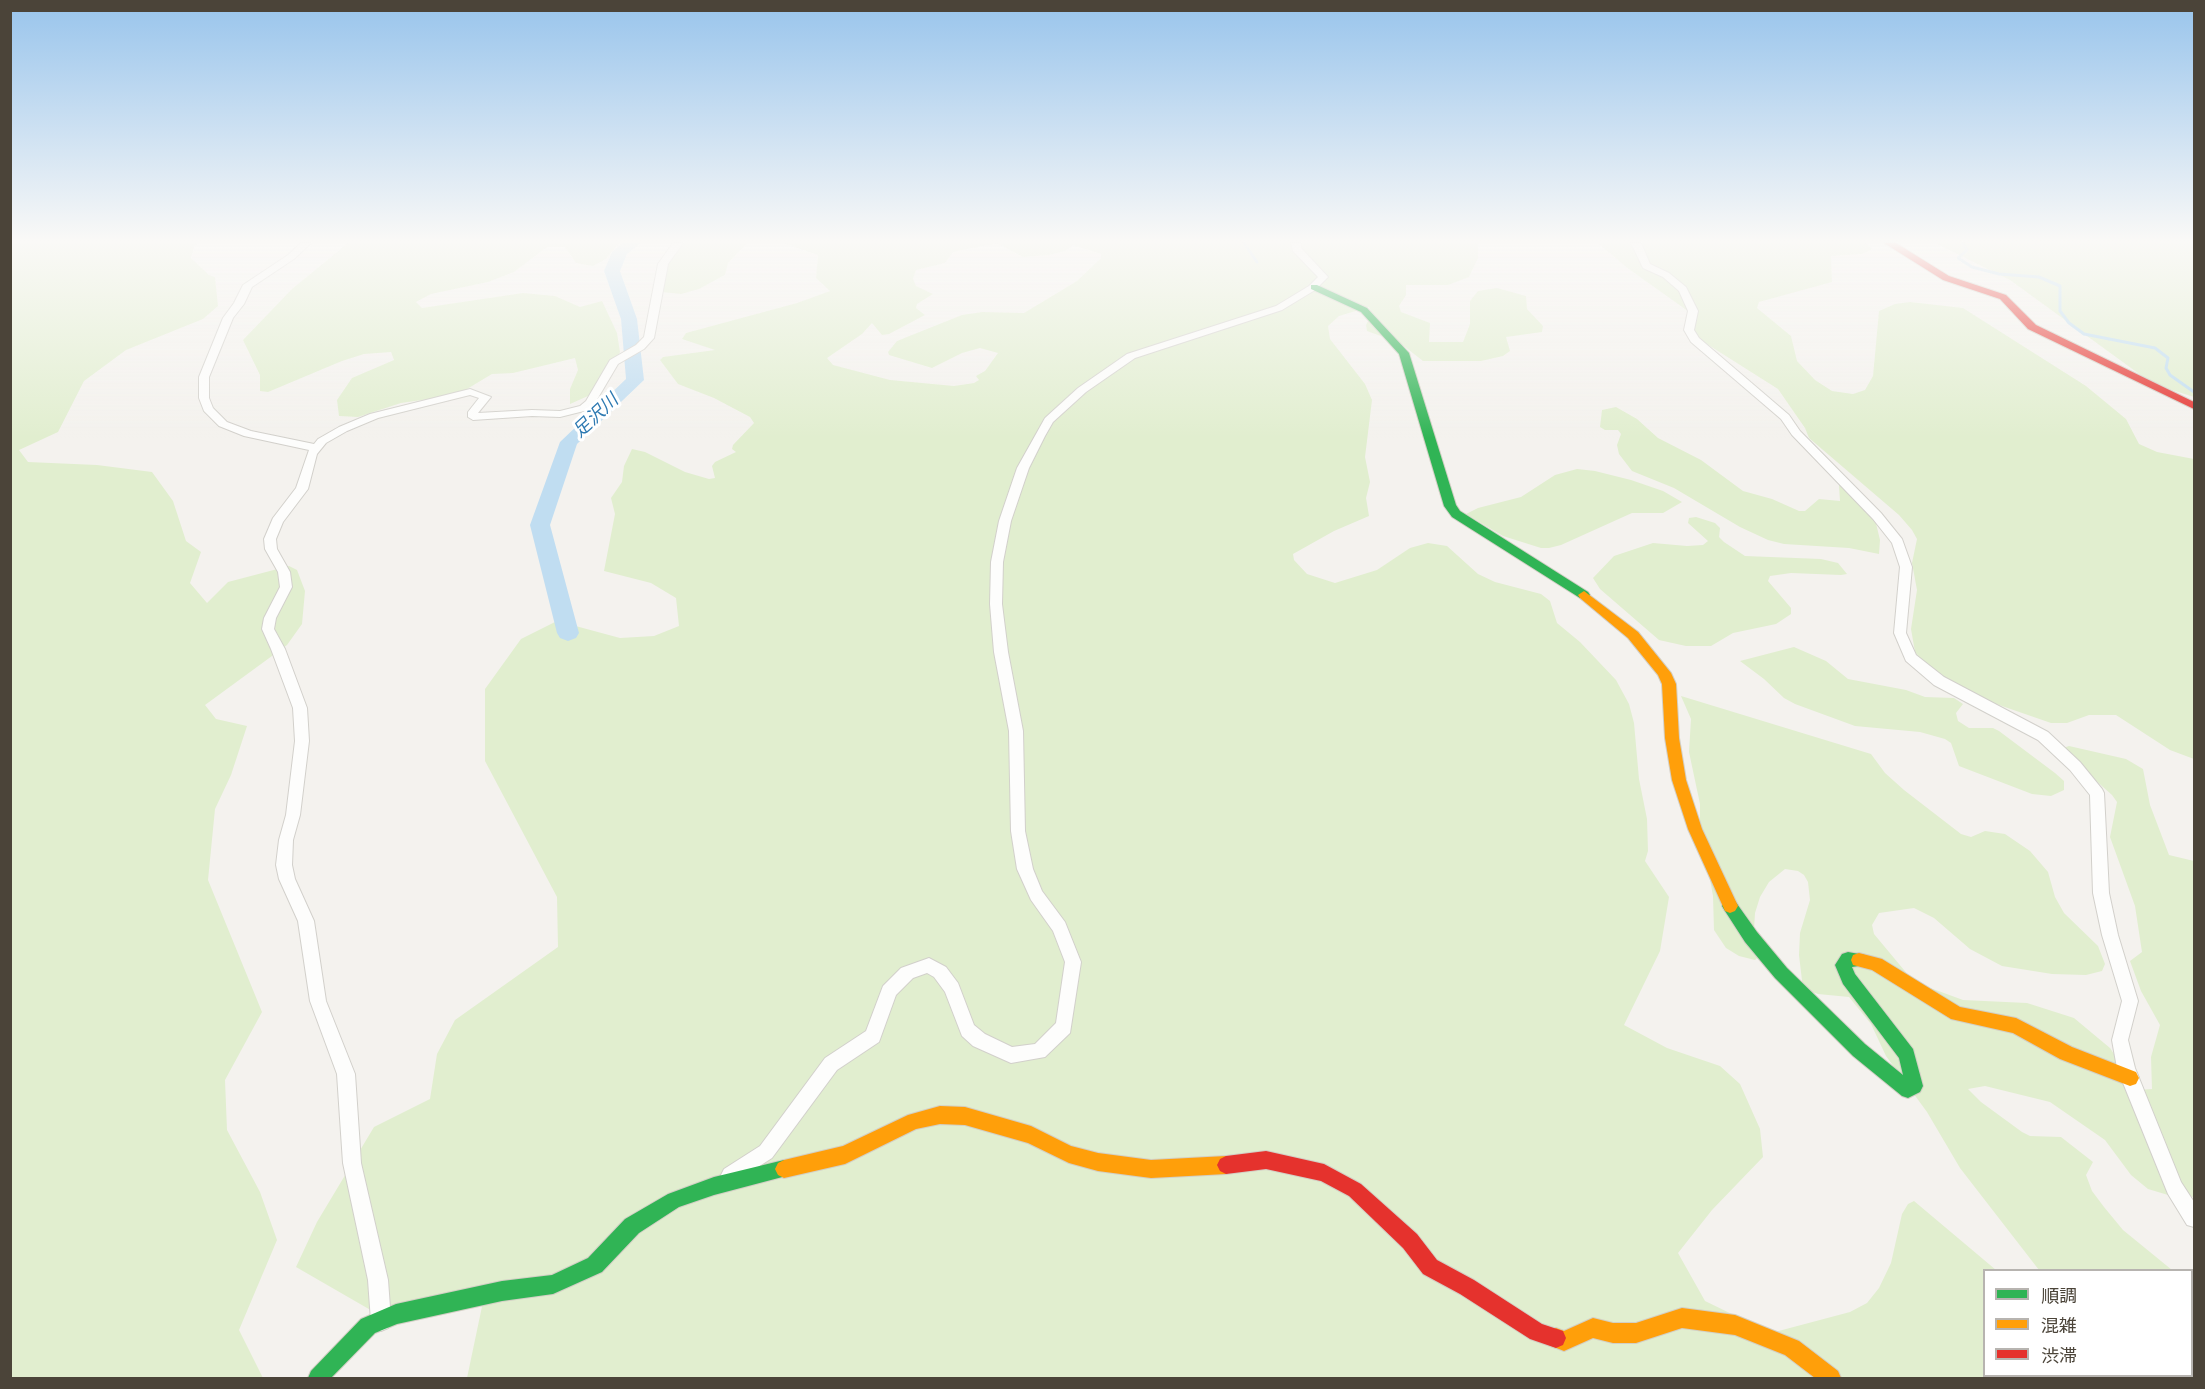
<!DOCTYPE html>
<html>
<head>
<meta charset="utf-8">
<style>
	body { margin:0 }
	#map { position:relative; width:2205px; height:1389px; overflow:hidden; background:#f4f2ee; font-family:"PT Sans","Noto Sans JP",sans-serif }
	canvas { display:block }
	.frame { position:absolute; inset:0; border:12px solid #4b4439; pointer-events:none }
	.legend { position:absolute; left:1983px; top:1269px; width:210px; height:108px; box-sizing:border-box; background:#fff; border:2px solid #b7b4b0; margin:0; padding:8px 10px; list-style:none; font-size:18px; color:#4b4439 }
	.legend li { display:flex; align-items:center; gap:12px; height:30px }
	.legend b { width:30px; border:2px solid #b7b4b0 }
</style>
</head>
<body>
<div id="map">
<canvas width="2205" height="1389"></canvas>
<div class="frame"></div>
<ul class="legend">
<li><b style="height:8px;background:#30b455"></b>順調</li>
<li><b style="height:8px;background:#ff9f0a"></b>混雑</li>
<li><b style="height:8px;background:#e5322d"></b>渋滞</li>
</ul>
</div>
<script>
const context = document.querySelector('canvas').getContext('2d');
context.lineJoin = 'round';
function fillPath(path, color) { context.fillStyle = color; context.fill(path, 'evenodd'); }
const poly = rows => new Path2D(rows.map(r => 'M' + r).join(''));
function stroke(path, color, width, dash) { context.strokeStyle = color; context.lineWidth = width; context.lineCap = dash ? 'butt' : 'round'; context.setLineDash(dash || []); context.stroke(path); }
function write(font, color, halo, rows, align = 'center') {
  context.font = font + ' "PT Sans","Noto Sans JP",sans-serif'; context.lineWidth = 6; context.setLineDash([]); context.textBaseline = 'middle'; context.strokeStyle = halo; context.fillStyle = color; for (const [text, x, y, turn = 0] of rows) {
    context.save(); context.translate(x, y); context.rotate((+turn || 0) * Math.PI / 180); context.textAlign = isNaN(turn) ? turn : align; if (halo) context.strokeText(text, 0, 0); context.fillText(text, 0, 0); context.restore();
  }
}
fillPath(poly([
	[10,243,198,243,194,247,191,258,209,275,215,277,218,306,203,319,126,350,84,381,58,432,19,450,28,462,97,465,152,472,173,501,186,541,201,552,190,583,207,603,228,582,289,566,297,570,305,591,302,624,287,645,205,705,216,719,247,726,231,775,215,809,208,880,262,1012,225,1080,227,1130,260,1192,277,1240,239,1330,263,1378,11,1378],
	[348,243,619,243,606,259,593,266,576,263,565,247,547,247,514,272,488,282,431,294,416,302,422,308,523,293,555,296,580,307,602,301,617,333,620,352,614,368,588,396,570,404,570,389,578,370,575,358,513,373,492,374,457,395,401,403,358,417,339,416,337,400,352,378,394,360,391,352,364,354,342,361,268,392,260,391,260,375,243,340,292,289],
	[672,243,747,243,728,263,725,275,721,277,699,289,681,294,662,292,661,263],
	[783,243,1478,243,1478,258,1469,277,1448,285,1406,285,1406,295,1399,306,1401,312,1430,323,1429,342,1463,342,1470,324,1470,301,1478,291,1497,288,1526,296,1527,309,1543,326,1542,332,1506,337,1510,351,1503,356,1481,361,1423,361,1400,343,1367,331,1366,325,1372,313,1369,307,1339,316,1328,326,1330,339,1365,384,1372,400,1365,457,1370,482,1366,498,1369,516,1334,531,1293,554,1294,560,1307,574,1335,583,1377,570,1410,548,1428,543,1447,546,1478,574,1495,582,1541,594,1550,601,1557,623,1580,642,1616,680,1629,704,1634,723,1639,779,1647,819,1648,851,1645,861,1669,897,1660,951,1624,1025,1667,1048,1720,1066,1740,1084,1760,1129,1763,1157,1712,1210,1678,1253,1705,1301,1771,1333,1850,1312,1867,1303,1879,1288,1891,1263,1902,1214,1908,1204,1914,1201,1996,1270,1984,1270,1984,1376,2192,1376,2192,1289,2194,1291,2194,1378,467,1378,484,1297,374,1312,296,1267,317,1222,374,1127,430,1099,437,1054,455,1020,558,947,557,897,485,761,485,689,521,639,557,621,620,638,654,636,679,626,676,598,651,583,604,571,615,514,611,498,622,482,624,466,632,449,645,452,685,472,709,479,715,478,712,466,715,462,736,452,732,449,733,445,754,423,750,417,714,398,678,384,660,360,663,357,715,350,682,339,686,333,797,303,830,291,816,278,818,255],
	[997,243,1023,257,1049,255,1065,251,1073,245,1101,254,1101,258,1077,281,1024,313,982,312,962,315,897,341,888,352,889,355,932,368,962,353,980,348,998,353,985,371,976,376,979,380,974,383,954,386,890,380,833,365,827,358,862,334,872,323,882,335,889,334,925,315,916,308,917,304,933,294,916,286,913,279,916,270,945,263,953,252],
	[1598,243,1865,243,1872,249,1862,254,1831,256,1832,282,1759,302,1757,308,1791,336,1797,361,1815,380,1832,391,1853,394,1865,390,1873,376,1879,311,1895,304,1910,302,1963,308,2086,386,2126,419,2139,444,2157,452,2194,459,2194,759,2170,750,2116,715,2089,715,2067,723,2051,723,1976,697,1929,669,1915,652,1911,629,1917,590,1912,563,1917,539,1912,530,1899,515,1809,438,1805,428,1778,389,1691,334,1692,314,1626,267],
	[1935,243,2194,243,2194,397,2153,384,2010,280],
	[1616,407,1637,419,1658,438,1701,460,1743,491,1772,499,1799,511,1805,511,1819,499,1840,501,1839,485,1843,482,1874,515,1880,540,1879,554,1849,548,1784,544,1768,540,1740,527,1674,488,1632,471,1619,454,1617,445,1621,434,1618,430,1605,430,1600,427,1602,410],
	[1577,469,1595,471,1631,480,1663,491,1682,502,1663,513,1632,513,1561,545,1549,548,1541,548,1503,536,1466,514,1478,508,1521,497,1555,475],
	[1696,517,1715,523,1720,528,1719,537,1724,542,1745,556,1821,559,1838,563,1847,574,1841,575,1791,573,1770,576,1768,581,1791,608,1791,614,1776,624,1733,633,1711,646,1686,646,1659,640,1600,589,1593,578,1614,556,1653,543,1687,546,1703,545,1708,541,1688,523,1689,518],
	[1794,647,1826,661,1848,679,1906,690,1925,697,1954,698,1963,704,1956,713,1958,721,1969,728,1993,728,1999,731,2055,773,2064,781,2064,790,2051,796,2032,794,1959,766,1951,743,1945,739,1920,732,1855,726,1795,704,1784,698,1764,679,1740,661],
	[1681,696,1871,754,1885,773,1904,790,1961,834,1971,837,1985,831,2005,834,2030,851,2048,872,2055,897,2064,913,2098,946,2105,964,2102,971,2086,975,2052,974,2002,966,1970,949,1934,918,1914,908,1879,913,1872,925,1874,934,1914,982,1963,1000,2027,1003,2074,1018,2110,1048,2138,1090,2152,1089,2151,1057,2160,1025,2141,991,2130,961,2142,952,2135,906,2110,837,2117,802,2112,795,2067,755,2063,748,2069,746,2126,759,2143,769,2150,805,2169,855,2194,861,2194,1198,2181,1190,2168,1195,2148,1189,2131,1175,2105,1140,2050,1102,1985,1086,1968,1089,1981,1102,2022,1132,2030,1136,2061,1137,2093,1162,2086,1175,2092,1191,2104,1207,2123,1230,2172,1270,2039,1270,1960,1168,1927,1112,1886,1056,1871,1024,1849,997,1818,994,1803,989,1799,955,1800,933,1810,900,1808,882,1804,875,1798,871,1785,869,1769,882,1760,897,1755,913,1754,930,1760,955,1755,960,1739,956,1726,948,1714,930,1713,896,1700,824,1700,804,1689,752,1691,719]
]), '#e1eecf');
stroke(poly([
	[1244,243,1257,262],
	[1963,243,1967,250,1958,258,1972,267,1999,274,2039,277,2060,286,2060,311,2069,323,2084,334,2155,348,2168,358,2166,368,2170,375,2194,392]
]), '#c0ddf1', 3);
fillPath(poly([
	[623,243,641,243,627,254,620,271,637,319,644,380,577,444,550,525,579,633,576,638,568,641,560,638,557,633,530,525,560,442,626,379,621,319,604,271,612,252,623,243]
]), '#c0ddf1');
const street = poly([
	[301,243,311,243,294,259,252,287,244,304,233,318,209,377,209,398,213,408,227,422,251,431,314,444,318,439,339,427,370,414,470,389,491,397,478,413,532,410,560,411,580,406,586,401,610,360,636,345,644,337,658,264,673,243,683,243,668,264,654,338,644,349,618,364,595,403,588,410,560,417,532,416,473,420,468,417,468,412,479,398,470,395,378,418,347,431,326,443,317,454,308,489,283,522,276,539,277,549,290,572,292,587,276,618,274,629,285,649,307,708,309,741,300,815,293,840,292,865,295,879,314,921,326,1001,355,1074,361,1163,388,1280,391,1321,388,1328,381,1331,374,1328,371,1321,368,1280,343,1163,337,1074,310,1001,298,921,279,879,276,865,279,840,286,815,295,741,293,708,271,649,262,629,264,618,280,587,278,572,265,549,264,539,273,518,296,488,309,450,244,436,219,426,204,411,199,398,199,377,223,318,234,303,243,285,288,255,301,243],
	[1291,243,1301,243,1301,248,1328,277,1315,290,1282,310,1135,358,1086,392,1053,422,1045,436,1029,468,1011,521,1003,562,1002,604,1008,652,1023,731,1025,831,1033,869,1042,891,1065,922,1081,962,1070,1033,1045,1057,1011,1063,973,1046,962,1036,945,992,934,977,927,973,913,978,896,995,879,1042,837,1070,772,1158,736,1181,730,1184,724,1181,721,1175,724,1169,760,1146,825,1058,866,1031,883,986,901,968,929,958,946,967,958,983,974,1025,985,1034,1012,1047,1035,1044,1056,1023,1065,962,1053,931,1031,900,1017,869,1011,831,1009,731,994,652,990,604,991,562,999,521,1017,468,1045,418,1078,388,1127,354,1276,306,1309,286,1318,277,1293,251,1291,243],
	[1631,243,1641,243,1650,264,1669,273,1686,287,1698,311,1694,330,1699,338,1789,415,1800,431,1881,513,1902,539,1912,567,1906,633,1916,655,1944,677,2048,732,2080,762,2102,789,2104,793,2109,893,2118,935,2138,1001,2128,1040,2135,1068,2181,1182,2194,1202,2194,1227,2187,1225,2168,1194,2117,1068,2112,1040,2122,1001,2102,935,2093,893,2090,795,2070,770,2038,740,1934,685,1906,661,1894,633,1900,567,1892,543,1873,519,1792,435,1781,419,1691,342,1684,330,1688,311,1679,291,1663,277,1643,268,1631,243]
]);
const fast = poly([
	[1311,285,1317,285,1367,308,1409,353,1456,505,1460,511,1588,592,1590,595,1588,598,1580,598,1452,517,1444,506,1399,354,1361,312,1311,289,1311,285],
	[1730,899,1735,901,1757,932,1787,968,1865,1044,1903,1075,1899,1058,1843,984,1835,965,1842,954,1848,952,1865,955,1867,960,1865,965,1852,967,1855,974,1913,1049,1923,1086,1920,1092,1908,1098,1902,1096,1853,1056,1775,978,1745,942,1725,911,1722,906,1725,901,1730,899],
	[784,1160,790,1163,793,1169,790,1175,714,1195,679,1207,639,1233,602,1272,553,1294,502,1301,397,1324,375,1333,331,1378,308,1378,311,1371,361,1319,396,1304,502,1281,552,1275,588,1258,625,1219,668,1194,714,1177,784,1160]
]);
const slow = poly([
	[1584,591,1638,632,1671,673,1676,684,1679,738,1686,780,1702,829,1738,906,1735,911,1730,913,1725,911,1688,829,1672,780,1665,738,1662,684,1658,675,1628,638,1580,598,1578,595,1584,591],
	[1859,953,1882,959,1960,1007,2016,1018,2072,1047,2136,1072,2139,1078,2136,1084,2130,1086,2060,1059,2013,1033,1951,1019,1872,970,1853,965,1851,960,1853,955,1859,953],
	[940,1106,965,1107,1031,1126,1071,1146,1098,1153,1151,1160,1226,1156,1232,1159,1235,1165,1232,1171,1226,1174,1151,1178,1098,1171,1069,1163,1028,1143,965,1125,940,1124,916,1129,845,1164,784,1178,778,1175,775,1169,778,1163,784,1160,843,1146,908,1115,940,1106],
	[1682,1308,1735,1315,1799,1341,1838,1371,1841,1378,1815,1378,1785,1355,1735,1335,1682,1328,1636,1343,1613,1343,1593,1338,1564,1351,1549,1345,1546,1338,1549,1331,1556,1328,1564,1331,1593,1318,1613,1323,1636,1323,1682,1308]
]);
const jam = poly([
	[1884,243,1896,243,1949,276,2006,295,2036,325,2194,402,2194,409,2028,329,2000,299,1943,280,1884,243],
	[1266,1151,1324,1164,1361,1184,1417,1234,1437,1260,1474,1280,1542,1324,1563,1331,1566,1338,1563,1345,1556,1348,1530,1339,1460,1294,1423,1274,1403,1248,1349,1196,1321,1181,1266,1169,1226,1174,1220,1171,1217,1165,1220,1159,1226,1156,1266,1151]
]);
stroke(street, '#d2d0cb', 2);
stroke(fast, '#d3cfc5', 2);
stroke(slow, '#d3cfc5', 2);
stroke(jam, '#d3cfc5', 2);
fillPath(street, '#fdfdfc');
fillPath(fast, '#30b455');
fillPath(slow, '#ff9f0a');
fillPath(jam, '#e5322d');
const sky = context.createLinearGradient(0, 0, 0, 438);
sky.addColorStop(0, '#98c4ec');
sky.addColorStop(0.55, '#faf9f7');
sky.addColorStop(1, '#faf9f700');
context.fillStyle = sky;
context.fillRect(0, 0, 2205, 438);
write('italic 18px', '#2e7ab2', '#fff', [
	["足沢川",596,416,-43]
]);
</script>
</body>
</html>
